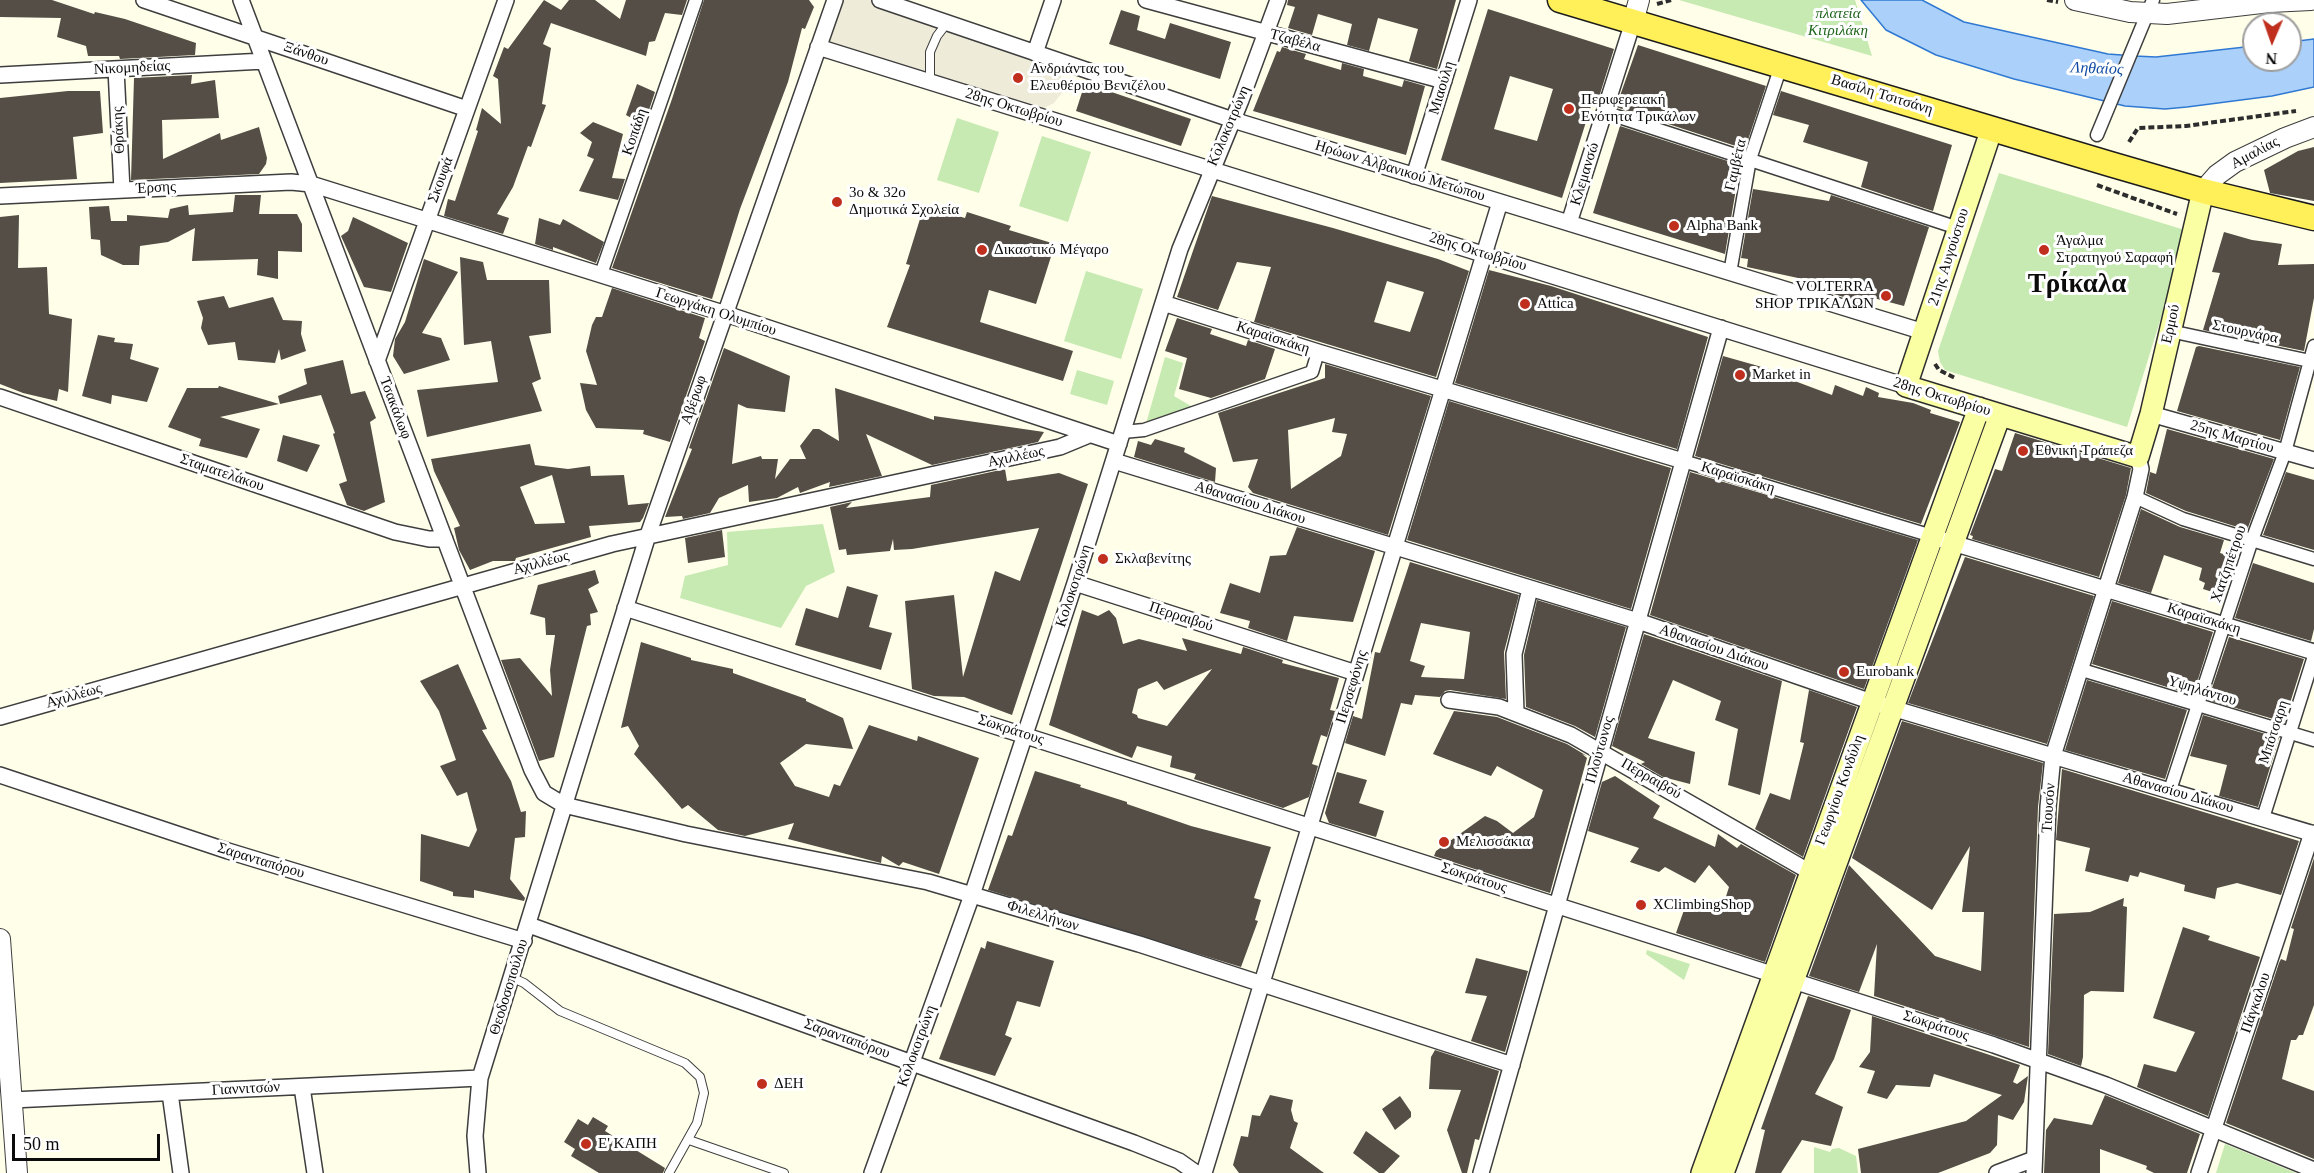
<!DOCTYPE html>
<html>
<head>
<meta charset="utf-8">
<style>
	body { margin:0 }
	#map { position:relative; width:2314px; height:1173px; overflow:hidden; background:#fffee9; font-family:"Times New Roman",serif }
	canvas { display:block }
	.north { position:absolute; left:2242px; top:12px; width:60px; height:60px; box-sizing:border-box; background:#fff; border:2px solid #9d9d9d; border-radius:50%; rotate:182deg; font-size:16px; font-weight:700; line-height:24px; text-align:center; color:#0b0b0b }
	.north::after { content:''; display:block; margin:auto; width:21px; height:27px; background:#c02f1e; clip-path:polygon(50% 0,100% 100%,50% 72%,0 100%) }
	.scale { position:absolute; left:12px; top:1134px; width:148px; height:27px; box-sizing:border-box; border:3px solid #0b0b0b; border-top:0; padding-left:8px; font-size:18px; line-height:21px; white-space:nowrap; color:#0b0b0b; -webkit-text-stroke:4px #fff; paint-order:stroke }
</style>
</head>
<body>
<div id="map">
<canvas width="2314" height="1173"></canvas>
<div class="north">N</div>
<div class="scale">50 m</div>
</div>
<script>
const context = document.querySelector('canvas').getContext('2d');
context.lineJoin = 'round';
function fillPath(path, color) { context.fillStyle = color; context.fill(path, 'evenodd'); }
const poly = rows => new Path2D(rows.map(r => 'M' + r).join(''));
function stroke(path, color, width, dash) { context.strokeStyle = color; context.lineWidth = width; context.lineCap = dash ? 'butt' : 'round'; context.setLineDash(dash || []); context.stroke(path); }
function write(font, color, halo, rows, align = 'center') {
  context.font = font + ' "Times New Roman",serif'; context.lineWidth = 6; context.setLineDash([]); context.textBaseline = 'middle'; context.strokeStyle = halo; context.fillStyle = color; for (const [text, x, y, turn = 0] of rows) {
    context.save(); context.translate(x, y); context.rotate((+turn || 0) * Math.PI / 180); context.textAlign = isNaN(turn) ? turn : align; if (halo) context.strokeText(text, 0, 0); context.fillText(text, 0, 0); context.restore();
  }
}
fillPath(poly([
	[1679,0,1855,0,1872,56],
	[957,118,999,132,979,193,937,180],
	[1042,136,1091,152,1068,222,1019,206],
	[1999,173,2188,231,2127,427,1945,370,1940,362,1938,351],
	[1086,271,1143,289,1121,359,1064,341],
	[1165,357,1183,363,1174,396,1196,409,1145,427],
	[1077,370,1114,381,1107,405,1070,394],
	[823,524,835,572,806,586,781,628,680,598,685,576,728,565,727,532],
	[1647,950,1690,964,1684,980,1646,954],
	[2225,1144,2296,1173,2216,1173],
	[1814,1147,1830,1152,1832,1149,1839,1148,1856,1156,1858,1173,1814,1173]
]), '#c6eab1');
fillPath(poly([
	[837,0,873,0,1060,68,1063,91,1054,103,1036,112,822,46]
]), '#eeebd9');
const water = poly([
	[1861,0,1922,0,1964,22,2108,54,2135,56,2156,57,2254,46,2254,60,2290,60,2290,42,2314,39,2314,87,2272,96,2187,107,2165,109,2125,106,2014,79,1936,55,1886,30,1861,0]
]);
fillPath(water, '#abd0f9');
stroke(water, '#2f79d3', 1.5);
fillPath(poly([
	[0,0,52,0,94,14,95,12,125,19,196,43,195,55,120,59,119,56,88,56,86,46,57,37,61,18,0,17],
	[544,0,561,10,569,0,595,0,620,19,626,0,687,0,682,15,665,13,655,41,649,42,646,56,551,23,543,44,551,48,542,104,546,105,531,147,528,146,513,187,497,214,509,218,503,234,444,216,448,199,455,201,478,131,476,130,482,108,501,124,498,79,493,76,504,47,508,49],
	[704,0,809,0,814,7,805,29,802,28,788,82,740,209,712,299,612,268,672,99],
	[1288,0,1456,0,1437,69,1409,61,1418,29,1378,18,1369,51,1347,45,1352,24,1318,14,1312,35,1288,28,1295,7,1287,5],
	[1488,9,1614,49,1596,107,1591,106,1562,198,1441,160],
	[1510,76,1553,89,1537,141,1494,129],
	[1121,10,1140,16,1137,30,1165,39,1170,23,1231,42,1220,79,1109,44],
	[1638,45,1766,86,1745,149,1616,107],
	[1282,47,1306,54,1304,59,1341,70,1342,63,1364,69,1363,76,1402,87,1404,80,1425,86,1406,155,1253,111,1277,51,1280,52],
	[192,75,191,84,215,80,219,118,162,120,163,159,220,133,221,140,259,127,267,158,266,164,259,174,131,180,134,78],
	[1085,83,1191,119,1181,146,1076,111],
	[637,84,655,92,644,125,626,115],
	[68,91,100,91,103,133,73,137,77,179,0,183,0,98],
	[1781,91,1952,145,1933,211,1861,187,1868,162,1803,142,1809,125,1773,115],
	[593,122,623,134,612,178,625,179,618,200,579,191,594,159,587,156,592,142,580,133],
	[1620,126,1740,165,1725,254,1593,213],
	[2314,147,2314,201,2270,193,2264,170,2298,151],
	[1753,189,1829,201,1831,195,1929,227,1904,306,1866,296,1864,303,1796,283,1798,278,1747,267,1748,259,1741,258],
	[235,195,261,195,259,214,297,214,302,224,302,252,278,251,278,279,257,275,258,259,192,261,195,228,168,242,140,246,139,265,123,265,101,255,100,240,91,239,89,207,109,206,111,221,127,221,127,215,168,218,170,209,188,205,189,215,233,212],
	[1212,196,1333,228,1438,259,1469,271,1436,377,1254,322,1271,267,1237,262,1218,310,1177,297],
	[1387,281,1424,292,1410,332,1374,322],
	[924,206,965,218,967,212,1011,226,1009,230,1055,244,1036,304,989,290,980,322,1073,351,1063,381,887,327,910,265,906,264],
	[19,215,18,268,47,267,49,314,72,319,68,392,59,389,57,401,23,393,0,384,0,217],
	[353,217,408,243,391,292,364,287,341,236,348,231],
	[539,218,560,225,563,219,604,242,596,263,553,247,553,250,535,244],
	[2224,232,2252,240,2282,244,2278,265,2314,264,2314,298,2304,351,2203,330,2220,273,2212,272],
	[460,257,483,262,487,280,549,280,551,333,529,336,541,379,532,383,542,411,427,437,417,390,498,382,491,341,464,345],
	[424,259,458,272,422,333,441,338,450,360,404,374,393,356,395,339,405,322],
	[1489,270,1551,286,1708,337,1677,449,1455,383],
	[612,288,705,318,699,338,705,341,670,442,643,434,644,430,596,428,586,410,580,383,597,385,586,351,592,325,596,317,602,317],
	[224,296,229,308,273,297,283,320,302,321,301,334,306,351,281,360,279,349,275,363,238,360,235,342,208,345,201,328,203,318,197,301],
	[1177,318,1212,329,1210,334,1246,346,1248,340,1275,349,1265,379,1211,398,1179,389,1187,358,1165,351],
	[98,335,115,338,114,342,133,344,130,359,159,368,147,402,112,395,111,404,82,396],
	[2199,346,2300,367,2280,440,2177,411,2196,347],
	[724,348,790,376,785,412,747,408,738,404,732,464,761,456,762,459,778,459,775,479,790,459,806,459,800,446,813,429,819,429,839,441,835,388,934,420,934,416,1044,432,1038,442,932,465,866,434,882,476,829,487,830,482,800,493,798,487,777,498,749,502,748,485,719,498,710,513,683,519,682,516,665,517,692,449,689,448],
	[1723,356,1776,371,1776,374,1832,395,1835,385,1863,396,1866,387,1879,393,1878,397,1913,403,1931,410,1930,413,1960,422,1921,524,1695,456],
	[343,360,351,394,365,391,376,418,370,422,385,502,364,511,347,505,339,484,347,481,333,434,335,433,321,395,280,404,278,396,307,384,304,369],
	[1325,364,1431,396,1388,535,1253,493,1248,487,1258,459,1233,462,1218,413,1325,378],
	[1335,418,1332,432,1347,434,1341,456,1291,489,1288,430],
	[219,386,279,404,220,417,260,429,247,458,199,446,201,439,168,427,187,388,218,388],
	[1449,401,1671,468,1631,609,1407,540],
	[2167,429,2274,459,2247,530,2186,511,2146,493,2150,472,2156,474],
	[2015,433,2131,468,2126,495,2099,577,1972,539,1973,536,1970,535,1995,469,2002,471],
	[283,435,320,445,307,472,277,461],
	[1155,439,1185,448,1184,452,1216,468,1215,482,1134,457,1138,441,1151,445],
	[530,444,535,465,568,469,590,466,591,476,624,475,628,505,649,503,643,518,640,522,589,526,591,537,516,558,515,561,493,561,470,570,459,550,454,528,460,526,434,471,431,459],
	[552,475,565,523,535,524,520,487],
	[1005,469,1007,481,1059,473,1088,484,1012,715,964,697,934,696,912,689,905,601,954,595,963,677,995,571,1020,581,1039,528,912,549,894,550,893,539,890,551,847,555,846,549,839,550,830,507,852,502,846,508,930,497,931,485],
	[1690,472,1918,540,1864,689,1650,615],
	[2286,472,2314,480,2314,550,2263,535],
	[2141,509,2180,527,2224,540,2220,553,2237,558,2225,596,2203,589,2205,583,2199,580,2202,568,2164,555,2151,593,2118,583],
	[1297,527,1375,551,1353,622,1294,616,1287,641,1248,628,1250,621,1220,613,1230,583,1260,593,1270,556,1286,555],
	[722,530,725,557,688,563,685,538],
	[1965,557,2094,596,2047,744,1908,703],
	[1410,562,1519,595,1504,652,1506,699,1450,690,1445,691,1440,697,1415,695,1412,705,1401,703,1385,756,1345,743,1353,716,1362,719,1375,652,1380,653],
	[1421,623,1470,632,1464,679,1421,677,1425,666,1410,661],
	[2253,563,2314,583,2314,629,2311,641,2235,618],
	[595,570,599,583,588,589,598,612,590,614,591,625,587,626,554,757,539,761,501,660,520,658,552,696,550,670,555,635,546,635,545,618,530,614,538,585],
	[847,586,878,595,869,627,892,633,881,670,795,645,806,608,838,618],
	[1537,600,1626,627,1595,737,1575,726,1526,707,1524,655],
	[2112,601,2213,632,2193,695,2092,664],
	[1082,610,1098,616,1109,610,1116,618,1123,644,1139,639,1187,651,1182,638,1241,654,1243,647,1283,660,1282,663,1339,678,1330,710,1335,711,1327,737,1321,735,1312,764,1318,766,1309,797,1283,808,1194,779,1196,774,1170,767,1172,756,1137,746,1132,758,1049,725],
	[1212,669,1167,726,1138,718,1137,715,1132,713,1138,689,1157,681,1164,690],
	[1644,634,1782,681,1760,795,1728,785,1738,729,1715,720,1721,701,1673,680,1648,738,1695,752,1690,784,1663,777,1641,764,1645,762,1612,746],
	[2229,637,2304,659,2284,722,2208,700],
	[641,642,691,658,691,660,733,669,733,673,806,699,806,701,843,718,853,749,806,744,780,763,795,786,829,797,834,784,840,786,869,725,917,741,918,736,979,758,939,874,903,862,899,866,882,856,881,863,788,839,794,823,745,836,718,830,688,805,682,809,634,754,639,746,628,726,621,728],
	[458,664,487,729,482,730,511,781,521,812,526,811,525,837,515,838,510,879,525,898,524,901,474,890,474,898,453,896,453,892,420,881,421,834,469,847,477,830,467,792,457,796,440,766,456,760,439,711,420,681],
	[2087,680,2187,710,2165,779,2065,750],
	[1809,690,1857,707,1803,857,1755,829,1770,793,1790,800,1804,743,1800,742],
	[1454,711,1497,717,1567,744,1587,756,1582,754,1587,758,1550,893,1434,856,1436,851,1485,816,1497,821,1513,833,1534,817,1543,790,1497,766,1491,776,1433,754],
	[2203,715,2279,738,2258,807,2219,796,2227,765,2190,756],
	[1902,721,2043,763,2038,807,2029,1047,1874,996,1877,944,1859,992,1809,976,1849,865,1935,956,1981,971,1984,912,1962,912,1970,846,1932,910,1852,858],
	[2062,769,2299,841,2281,895,2237,883,2217,888,2215,899,2184,891,2185,885,2140,872,2138,877,2130,875,2128,882,2085,871,2090,848,2056,840],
	[1035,771,1081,785,1080,787,1127,802,1127,804,1191,826,1271,847,1254,898,1261,900,1255,920,1258,921,1241,967,988,890,1008,835,1012,836],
	[1337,772,1367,780,1359,803,1384,811,1376,837,1329,823,1325,813],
	[1615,776,1660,806,1653,818,1715,847,1718,834,1737,848,1741,844,1796,875,1765,962,1676,933,1684,910,1693,912,1697,904,1722,909,1729,887,1709,865,1695,883,1665,867,1659,872,1630,862,1639,848,1588,831,1602,782],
	[2314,858,2314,1005,2303,1035,2299,1035,2296,1040,2291,1040,2282,1079,2314,1091,2314,1159,2226,1123,2279,963,2281,959,2286,961,2294,929,2291,928],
	[2124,898,2123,906,2127,907,2124,992,2091,991,2084,995,2083,1057,2081,1066,2048,1054,2054,914,2090,912],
	[2183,927,2210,936,2208,940,2260,957,2208,1116,2137,1087,2144,1064,2176,1072,2195,1032,2153,1018],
	[987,941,1054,961,1040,1007,1017,1001,1005,1035,1012,1038,995,1076,939,1059,981,947,985,949],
	[1476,958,1528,971,1505,1052,1471,1041,1487,996,1465,993],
	[1808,996,1851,1010,1834,1059,1815,1094,1843,1107,1831,1146,1802,1140,1781,1173,1755,1173,1765,1130,1761,1129],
	[1872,1016,2020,1065,2013,1082,2017,1084,2028,1076,2024,1102,2013,1120,1998,1115,1997,1145,1990,1153,1938,1173,1861,1173,1858,1149,1966,1121,2002,1095,1934,1074,1930,1087,1896,1085,1887,1099,1867,1093,1875,1071,1859,1067,1870,1052],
	[1435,1050,1499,1071,1479,1140,1475,1139,1467,1173,1462,1173,1447,1130,1461,1090,1429,1089,1431,1057],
	[1270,1095,1293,1100,1291,1110,1294,1121,1298,1123,1290,1148,1324,1173,1239,1173,1233,1165,1241,1136,1248,1137,1252,1115,1260,1116],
	[2105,1095,2200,1134,2187,1173,2154,1173,2146,1169,2147,1166,2100,1149,2100,1173,2044,1173,2046,1130,2054,1118,2092,1125],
	[1400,1096,1411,1112,1411,1117,1395,1130,1382,1109],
	[593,1117,608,1126,605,1131,665,1168,663,1173,599,1173,571,1156,575,1149,564,1142,578,1119,588,1125],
	[1366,1131,1400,1156,1384,1173,1379,1173,1353,1153]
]), '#544e47');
const service = poly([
	[930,81,930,52,937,36,947,23],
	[513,978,524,983,560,1011,685,1063,700,1077,704,1093,697,1123,669,1173],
	[689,1140,784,1173]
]);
const pedestrian = poly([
	[1604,112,1958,228],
	[2097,135,2153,0],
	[1730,273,1750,159,1781,66],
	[601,274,696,0],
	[2170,331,2314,362],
	[1123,432,1144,430,1312,372,1318,352],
	[1683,461,1932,536],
	[2135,497,2183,519,2314,559],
	[2082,670,2314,740],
	[2170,790,2252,540,2285,452,2314,346],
	[2263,818,2314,656]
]);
const minor = poly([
	[144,0,467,109],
	[241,0,532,770,544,793,564,805,686,834,928,882,1139,944,1512,1065],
	[880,0,1233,120,1924,332],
	[1146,0,1444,81],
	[818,47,1906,386],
	[1035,53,1053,0],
	[116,69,122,190],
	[0,75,264,61],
	[1414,176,1469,0],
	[0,196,291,182,311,184,723,313,1119,444],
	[1569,223,1633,22],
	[1163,303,1318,352,1683,461],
	[377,361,506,0],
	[0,397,395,532,429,539,445,539],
	[2151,414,2314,460],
	[1114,461,1638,621,1872,702,2314,834],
	[1943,540,2314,652],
	[1075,583,1356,673],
	[625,608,1994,1045,2106,1085,2314,1170],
	[1449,700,1499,707,1571,735,1810,872],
	[1516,712,1514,654,1530,589],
	[0,717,612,544,1060,447,1089,435],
	[0,775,228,851,524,941],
	[529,925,1134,1143,1179,1161,1196,1173],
	[302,1087,315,1173],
	[170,1093,181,1173],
	[12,1100,480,1078],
	[478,1173,475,1136,480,1078,648,535,835,0],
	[872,1173,972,895,1075,583,1180,249,1241,100,1278,0],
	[1204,1173,1500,202],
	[1481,1173,1721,328],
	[1997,1173,2034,1159],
	[2034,1173,2048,807,2053,756,2135,497,2141,469,2138,457],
	[2199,1173,2312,833]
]);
const tertiary = poly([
	[2075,0,2130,12,2167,14,2270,2,2311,0],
	[1633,22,1639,0],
	[2203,191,2217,175,2235,162,2285,138,2314,127],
	[0,939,17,1173]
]);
const secondary = poly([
	[1992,128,1906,386,2138,457,2151,414,2203,191],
	[1702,1173,1979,408],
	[1723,1173,2000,415]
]);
const primary = poly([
	[1560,0,2110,164,2203,191,2314,218]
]);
stroke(service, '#3e3e3e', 10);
stroke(pedestrian, '#3e3e3e', 15);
stroke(minor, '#3e3e3e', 18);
stroke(tertiary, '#3e3e3e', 22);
stroke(secondary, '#2d2d2d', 24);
stroke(primary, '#1c1c1c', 27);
stroke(poly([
	[2047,0,2058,2],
	[1657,4,1671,0],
	[2129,142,2138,128,2186,126,2296,111],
	[2097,185,2177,214],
	[1935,364,1939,370,1955,378]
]), '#2d2d2d', 4, [6, 3]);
stroke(service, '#fff', 8);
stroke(pedestrian, '#fff', 12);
stroke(minor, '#fff', 15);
stroke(tertiary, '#fff', 20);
stroke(secondary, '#fbffa4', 21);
stroke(primary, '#ffef59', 24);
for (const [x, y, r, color] of [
	[1018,78,6,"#c02f1e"],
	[1569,109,6,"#c02f1e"],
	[837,202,6,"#c02f1e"],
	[1674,226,6,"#c02f1e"],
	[982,250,6,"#c02f1e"],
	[2044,250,6,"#c02f1e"],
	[1886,296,6,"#c02f1e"],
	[1525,304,6,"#c02f1e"],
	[1740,375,6,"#c02f1e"],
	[2023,451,6,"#c02f1e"],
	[1103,559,6,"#c02f1e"],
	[1844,672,6,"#c02f1e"],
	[1444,842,6,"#c02f1e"],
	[1641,905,6,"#c02f1e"],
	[762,1084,6,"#c02f1e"],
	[586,1144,6,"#c02f1e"]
]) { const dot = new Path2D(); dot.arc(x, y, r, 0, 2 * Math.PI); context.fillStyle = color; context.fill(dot); stroke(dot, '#fff', 2); }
write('italic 15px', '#1e6419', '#fff', [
	["πλατεία",1838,14],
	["Κιτριλάκη",1838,31]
]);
write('15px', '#0b0b0b', '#fff', [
	["Τζαβέλα",1295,41,15],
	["Ξάνθου",306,54,19],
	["Νικομηδείας",132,68,-3],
	["Μιαούλη",1442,88,-73],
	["Βασίλη Τσιτσάνη",1882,95,17],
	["28ης Οκτωβρίου",1014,108,17],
	["Κολοκοτρώνη",1229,126,-67],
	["Θράκης",119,130,-93],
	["Κοπάδη",635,132,-71],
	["Αμαλίας",2255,153,-28],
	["Γαμβέτα",1736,165,-77],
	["Ηρώων Αλβανικού Μετώπου",1400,171,17],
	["Κλεμανσώ",1585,174,-73],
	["Σκουφά",441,180,-70],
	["Έρσης",156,188,-3],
	["28ης Οκτωβρίου",1478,252,17],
	["21ης Αυγούστου",1949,257,-72],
	["Γεωργάκη Ολυμπίου",716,312,18],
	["Ερμού",2171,324,-77],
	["Στουρνάρα",2245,332,12],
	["Καραϊσκάκη",1273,338,18],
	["28ης Οκτωβρίου",1942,397,17],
	["Αβέρωφ",694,400,-71],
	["Τσακάλωφ",395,408,69],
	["25ης Μαρτίου",2232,437,16],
	["Αχιλλέως",1016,457,-12],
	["Σταματελάκου",222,473,19],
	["Καραϊσκάκη",1738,478,17],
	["Αθανασίου Διάκου",1250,503,17],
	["Αχιλλέως",541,563,-15],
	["Χατζηπέτρου",2229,564,-71],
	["Κολοκοτρώνη",1074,586,-72],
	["Περραιβού",1181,617,18],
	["Καραϊσκάκη",2204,619,17],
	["Αθανασίου Διάκου",1714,648,19],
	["Περσεφόνης",1352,687,-73],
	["Υψηλάντου",2202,691,17],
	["Αχιλλέως",74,696,-16],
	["Σωκράτους",1011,730,18],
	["Μπότσαρη",2274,732,-72],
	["Πλούτωνος",1600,750,-74],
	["Περραιβού",1651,779,30],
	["Γεωργίου Κονδύλη",1840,790,-70],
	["Αθανασίου Διάκου",2178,793,16],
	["Τιουσόν",2049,808,-86],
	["Σαρανταπόρου",261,861,17],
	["Σωκράτους",1474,878,18],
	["Φιλελλήνων",1043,916,17],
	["Θεοδοσοπούλου",509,987,-73],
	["Πάγκαλου",2256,1003,-71],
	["Σωκράτους",1936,1026,18],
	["Σαρανταπόρου",847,1039,20],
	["Κολοκοτρώνη",917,1046,-70],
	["Γιαννιτσών",246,1089,-3]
]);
write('15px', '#0b0b0b', '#fff', [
	["Ανδριάντας του",1030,69],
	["Ελευθέριου Βενιζέλου",1030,86],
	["Περιφερειακή",1581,100],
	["Ενότητα Τρικάλων",1581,117],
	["3ο & 32ο",849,193],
	["Δημοτικά Σχολεία",849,210],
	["Alpha Bank",1686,226],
	["Άγαλμα",2056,241],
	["Στρατηγού Σαραφή",2056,258],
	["Δικαστικό Μέγαρο",994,250],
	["VOLTERRA",1874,287,"right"],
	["SHOP ΤΡΙΚΑΛΩΝ",1874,304,"right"],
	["Attica",1537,304],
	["Market in",1752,375],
	["Εθνική Τράπεζα",2035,451],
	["Σκλαβενίτης",1115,559],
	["Eurobank",1856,672],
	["Μελισσάκια",1456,842],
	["XClimbingShop",1653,905],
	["ΔΕΗ",774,1084],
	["Ε' ΚΑΠΗ",598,1144]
], 'left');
write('italic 16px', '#104ca1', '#fff', [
	["Ληθαίος",2097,69,2]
]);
write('bold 27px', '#0b0b0b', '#fff', [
	["Τρίκαλα",2077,285]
]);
</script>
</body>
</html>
